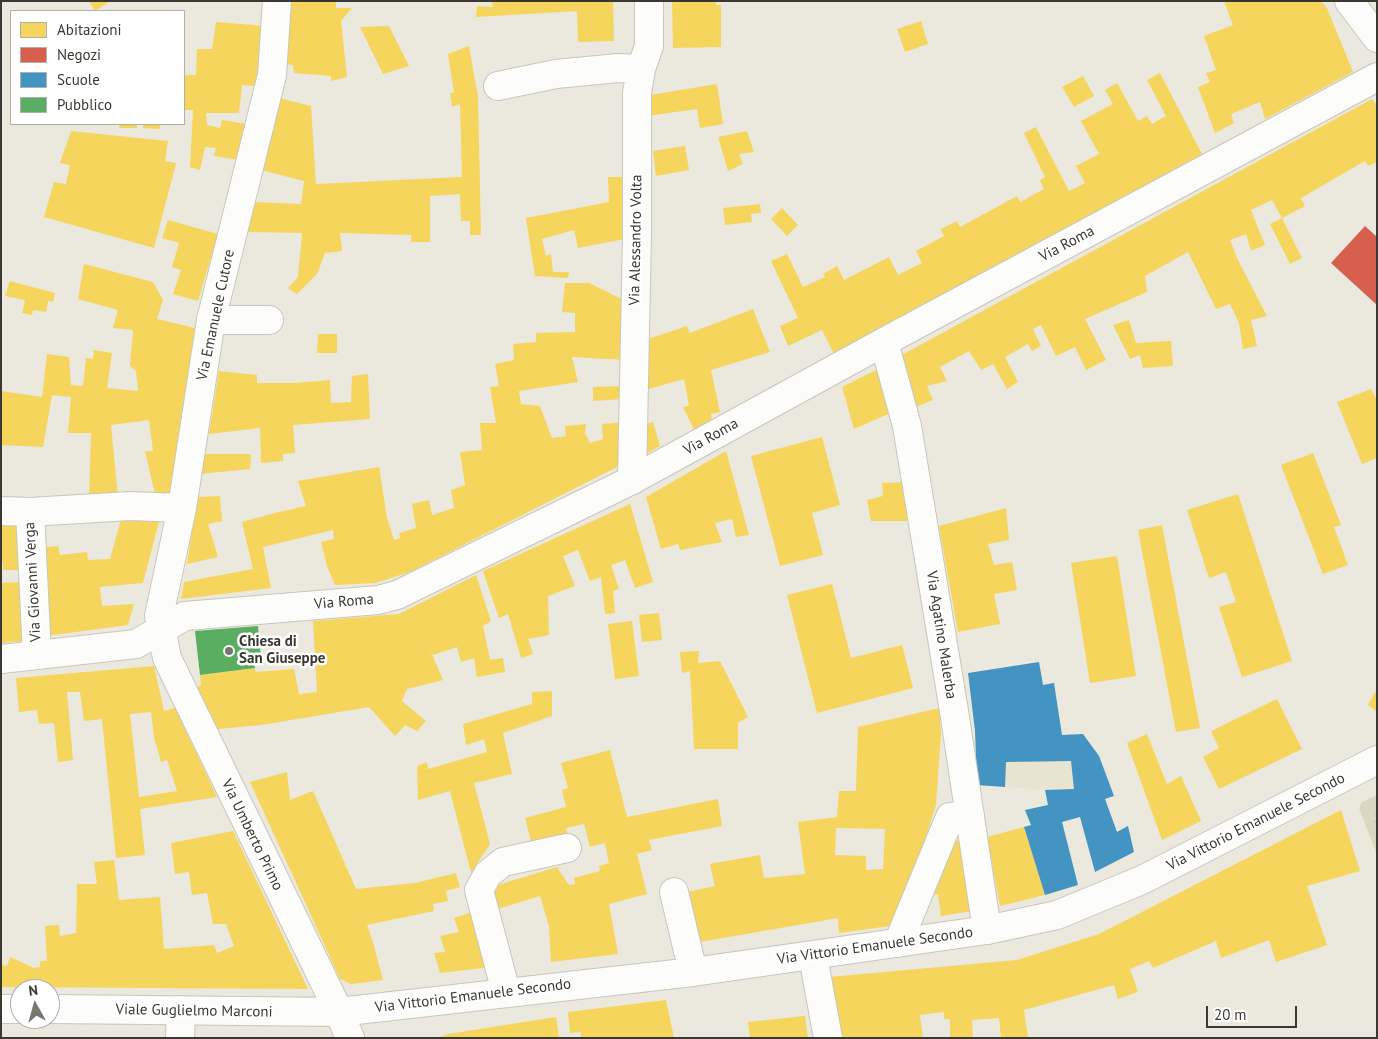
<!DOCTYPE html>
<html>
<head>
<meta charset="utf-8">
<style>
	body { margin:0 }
	#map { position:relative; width:1378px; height:1039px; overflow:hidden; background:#ebe8dd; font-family:"PT Sans",sans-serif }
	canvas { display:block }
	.frame { position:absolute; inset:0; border:2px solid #3a3830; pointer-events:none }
	.legend { position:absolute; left:10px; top:10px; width:175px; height:115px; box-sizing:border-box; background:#fff; border:1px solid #b0afac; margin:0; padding:6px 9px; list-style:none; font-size:15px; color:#3a3830 }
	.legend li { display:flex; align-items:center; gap:10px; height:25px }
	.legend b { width:25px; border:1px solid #b0afac }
	.north { position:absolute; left:10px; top:979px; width:50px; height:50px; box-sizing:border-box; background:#fff; border:1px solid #b0afac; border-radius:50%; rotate:353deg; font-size:14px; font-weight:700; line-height:20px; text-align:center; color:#3a3830 }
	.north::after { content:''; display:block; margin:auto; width:18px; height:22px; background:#78766d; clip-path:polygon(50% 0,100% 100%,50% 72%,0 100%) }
	.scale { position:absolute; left:1206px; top:1006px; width:91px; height:22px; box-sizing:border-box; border:2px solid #3a3830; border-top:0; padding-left:6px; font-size:15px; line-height:18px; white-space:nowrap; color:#3a3830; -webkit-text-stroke:4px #fff; paint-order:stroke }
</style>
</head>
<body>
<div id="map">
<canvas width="1378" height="1039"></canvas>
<div class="frame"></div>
<ul class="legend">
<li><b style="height:14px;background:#f6d55c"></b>Abitazioni</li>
<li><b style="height:14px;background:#d6604d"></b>Negozi</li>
<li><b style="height:14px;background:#4393c3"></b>Scuole</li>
<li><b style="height:14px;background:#5aae61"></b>Pubblico</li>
</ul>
<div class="north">N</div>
<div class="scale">20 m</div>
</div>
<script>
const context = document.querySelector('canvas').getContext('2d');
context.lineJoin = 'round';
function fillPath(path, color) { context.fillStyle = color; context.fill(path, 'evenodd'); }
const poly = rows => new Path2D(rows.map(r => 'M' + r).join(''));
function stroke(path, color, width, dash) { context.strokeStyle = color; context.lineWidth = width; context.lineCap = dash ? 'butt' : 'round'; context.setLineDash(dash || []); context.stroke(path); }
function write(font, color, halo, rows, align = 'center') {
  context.font = font + ' "PT Sans",sans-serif'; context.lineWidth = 5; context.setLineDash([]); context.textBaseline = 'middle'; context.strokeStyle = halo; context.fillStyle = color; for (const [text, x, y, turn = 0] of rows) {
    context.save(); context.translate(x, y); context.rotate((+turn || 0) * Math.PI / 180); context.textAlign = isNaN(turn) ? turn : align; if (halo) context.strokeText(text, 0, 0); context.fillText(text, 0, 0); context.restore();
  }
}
fillPath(poly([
	[1061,725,1062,735,1083,734,1099,756,1110,783,1074,782,1074,789,1045,790,977,785,975,731]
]), '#e9e4cf');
fillPath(poly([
	[1377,795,1377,855,1359,808,1362,802]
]), '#dcd7c0');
fillPath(poly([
	[89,1,110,1,95,11],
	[289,1,336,1,336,8,352,8,341,21,347,77,331,81,331,76,294,73,293,65,286,64],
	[492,1,613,1,614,41,578,42,577,11,476,17,477,6,493,7],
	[672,1,716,1,716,5,721,5,721,47,673,48],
	[1224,1,1321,1,1327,8,1353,72,1265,119,1260,102,1231,114,1234,123,1215,133,1198,87,1210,82,1206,73,1216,70,1204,36,1233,25],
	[921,21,928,44,905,52,897,29],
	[216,22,266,26,256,86,242,85,239,113,206,113,207,125,220,128,222,120,246,124,239,160,214,156,216,148,205,147,200,170,190,167,193,110,184,110,184,75,196,75,197,49,212,49],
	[389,26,409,66,383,74,360,27],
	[469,46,478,97,481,235,470,235,470,221,461,221,460,194,430,196,430,242,411,242,411,235,340,233,342,251,325,253,317,274,297,294,288,288,298,277,302,233,248,232,254,202,301,204,304,181,261,170,279,98,311,106,316,184,462,177,460,104,452,107,450,93,454,93,448,54],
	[1160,73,1202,154,834,354,822,330,788,346,780,326,798,318,771,261,787,254,803,287,825,277,823,274,837,266,844,280,889,257,898,275,922,263,916,251,944,236,941,229,957,221,960,227,1017,196,1020,202,1044,189,1040,180,1045,177,1024,133,1036,127,1069,191,1085,183,1076,166,1099,154,1081,121,1113,104,1105,90,1117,83,1138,121,1147,116,1152,124,1166,116,1147,80],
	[1083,76,1094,96,1074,107,1062,87],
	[717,84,723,124,700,128,697,109,647,116,644,96],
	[1372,99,1377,105,1377,162,1368,166,1365,161,1301,198,1305,206,1282,218,1272,200,1251,210,1265,245,1251,251,1246,234,1230,240,1238,260,1267,316,1251,320,1257,346,1243,349,1239,323,1230,304,1216,309,1188,252,1145,276,1147,292,1085,319,1106,360,1086,370,1075,347,1056,356,1041,325,1033,329,1041,346,1032,351,1028,344,1005,357,1018,382,1007,389,993,364,981,370,969,351,940,367,947,381,927,386,933,400,913,408,900,356],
	[120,124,137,124,137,128,119,128],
	[143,124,160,124,160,129,143,128],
	[71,131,168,141,165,161,176,163,154,248,44,217,54,182,66,184,70,165,60,163],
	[747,131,754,152,739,154,743,164,728,171,718,137],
	[685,146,689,170,656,176,653,151],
	[608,177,629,177,630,238,578,248,574,230,542,239,546,256,551,254,553,272,569,272,568,278,535,276,526,218,609,202],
	[760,204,761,213,751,214,752,222,725,225,723,208],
	[782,208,798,225,787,236,771,219],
	[1282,218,1302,258,1290,264,1270,224],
	[168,220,218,234,198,301,173,294,181,270,172,267,179,243,162,238],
	[84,264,153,282,163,300,157,319,195,328,177,444,171,495,155,494,145,451,153,451,149,420,111,425,118,497,89,499,91,433,68,433,71,397,52,395,43,447,1,445,1,391,42,397,47,354,69,357,71,385,83,386,86,358,93,359,94,350,112,353,107,388,138,391,136,371,130,366,133,330,113,328,118,310,78,299],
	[10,281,55,293,53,302,48,301,46,312,33,310,32,315,22,313,25,300,5,296],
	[565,283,589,283,626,301,625,360,572,357,578,382,519,391,521,404,540,406,552,438,566,436,565,426,586,424,585,433,590,443,603,439,602,424,624,422,623,464,410,572,375,583,335,585,327,566,321,542,334,539,333,530,263,547,271,588,181,599,184,582,253,569,242,522,275,513,306,506,298,481,379,467,387,518,394,540,400,538,399,533,416,528,412,504,429,500,432,515,454,508,451,490,465,485,460,452,482,450,480,423,496,423,490,387,499,386,495,364,514,360,513,344,536,342,536,333,575,332,575,313,562,312],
	[753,309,770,352,711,370,720,412,711,414,712,421,694,430,683,407,689,406,684,379,641,391,642,341,687,326,690,333],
	[1129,320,1136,343,1171,341,1173,366,1143,368,1140,355,1130,359,1113,325],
	[318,334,337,334,337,353,317,353],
	[878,369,893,412,854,429,842,387],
	[219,371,257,375,257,383,295,383,330,380,331,403,351,402,352,376,368,374,370,419,293,425,295,453,283,454,283,461,261,463,260,428,209,434],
	[625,386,624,399,593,401,593,387],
	[1371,389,1377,400,1377,458,1362,464,1337,402],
	[653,422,660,446,640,457,640,426],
	[822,437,840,505,812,513,823,555,780,566,751,456],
	[726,451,749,535,736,537,732,519,715,523,722,542,680,550,678,544,661,549,646,497],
	[1313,453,1341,525,1334,527,1348,565,1323,574,1281,465],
	[205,454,251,454,250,469,200,474],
	[907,482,912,521,871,521,867,500,883,496,882,483],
	[1238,494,1292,661,1242,677,1219,607,1236,602,1226,572,1209,578,1187,510],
	[220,496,222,521,208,524,218,557,187,564,197,497],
	[630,504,653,582,635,588,625,560,611,565,619,589,613,591,615,613,605,614,601,577,590,581,578,550,563,556,575,586,548,596,549,635,528,639,533,654,521,658,508,614,499,618,483,571],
	[1006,508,1009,540,988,544,994,565,1012,562,1017,590,994,594,1000,624,958,632,939,526],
	[24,516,25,570,3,570,3,562,1,562,1,517],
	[122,516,159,522,143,583,100,587,102,606,134,604,128,625,46,636,38,548,58,546,60,555,87,552,88,560,110,559],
	[1162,525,1200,728,1176,732,1138,530],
	[1117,556,1136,676,1090,683,1071,563],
	[476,575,491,621,483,626,490,660,503,658,505,672,477,677,474,658,461,662,457,647,433,655,428,642,434,659,443,680,407,689,402,701,426,721,417,731,405,725,395,736,369,707,261,725,218,729,196,688,201,685,200,675,255,668,255,672,294,669,299,694,317,692,313,621,399,614],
	[20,582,24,641,1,643,1,583],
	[832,584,851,658,902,645,913,688,817,713,787,595],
	[659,613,662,640,642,642,639,615],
	[632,621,639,676,615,679,608,624],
	[699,651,698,663,720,661,748,717,738,723,738,749,694,749,690,671,682,673,680,652],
	[154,666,164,711,175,708,217,797,140,809,145,855,116,858,102,719,84,721,80,692,67,692,73,760,58,762,54,723,39,724,37,710,19,712,16,678],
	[151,712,154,737,161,762,167,760,177,791,139,797,130,714],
	[1377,689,1377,712,1368,705],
	[552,691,552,716,503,733,512,774,474,783,490,844,471,873,450,791,418,800,417,766,427,762,428,769,487,752,484,739,466,745,463,724,532,704,532,692],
	[1277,699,1302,749,1219,789,1203,757,1219,748,1211,731],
	[939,708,941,733,936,805,897,925,839,933,838,918,694,943,683,893,715,886,710,864,760,855,764,878,805,874,798,822,837,817,839,791,856,791,858,727],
	[836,828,885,829,883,869,866,870,866,856,835,855],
	[1147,734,1167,784,1181,776,1201,821,1162,840,1127,743],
	[610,750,627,817,718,799,722,826,649,840,652,850,637,854,647,894,609,904,618,954,551,962,549,926,540,896,494,910,491,887,557,867,569,885,575,884,574,878,600,871,599,866,609,863,605,843,590,847,584,824,566,828,568,836,532,845,525,818,566,807,562,790,568,788,561,763],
	[287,772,290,800,313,791,356,889,415,883,456,873,460,887,446,891,448,901,433,904,434,911,367,925,373,942,383,980,351,984,340,979,250,782],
	[1341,810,1360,871,1307,886,1327,945,1276,962,1269,940,1221,958,1216,941,1153,968,1149,961,1130,969,1138,992,1118,999,1114,985,1024,1010,1028,1038,1001,1038,999,1018,972,1020,973,1038,950,1038,950,1019,944,1019,944,1012,920,1015,923,1038,843,1038,829,977,1017,960,1099,934],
	[1024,827,1045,895,1000,906,987,837],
	[233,831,308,989,1,987,1,965,7,966,10,957,34,968,40,967,40,961,47,961,45,926,59,925,60,936,76,933,77,884,97,884,94,862,114,860,119,900,160,897,164,949,214,945,217,953,234,946,226,924,213,924,207,893,192,895,189,872,175,874,171,843],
	[961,840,972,911,941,916,938,894,925,896,952,841],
	[472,912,492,967,440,973,434,953,445,952,440,936,459,932,454,918],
	[666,1000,674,1038,581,1038,581,1032,570,1033,568,1012],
	[805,1016,808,1038,750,1038,748,1022],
	[556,1017,559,1038,437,1038,448,1034]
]), '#f6d55c');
fillPath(poly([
	[1365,226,1377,237,1377,305,1331,263]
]), '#d6604d');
fillPath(poly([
	[1039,662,1043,685,1054,683,1062,735,1083,734,1099,756,1114,796,1105,799,1117,832,1128,826,1134,852,1095,872,1080,817,1062,822,1078,885,1045,895,1024,827,1031,825,1025,810,1048,805,1045,790,1074,789,1071,761,1006,762,1005,787,977,785,975,731,968,673]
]), '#4393c3');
fillPath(poly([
	[258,626,261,659,254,660,255,668,200,675,195,631]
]), '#5aae61');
const street = poly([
	[498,86,556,74,618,68,641,69],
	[211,320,269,320],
	[884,342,907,426,954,711,987,930],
	[632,480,637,234,637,93,641,69,649,46,649,1],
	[1,511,30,512],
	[37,655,30,512,130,506,182,508],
	[674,892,693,972],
	[898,943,950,817,970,815],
	[813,956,828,1038],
	[506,992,479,890,488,874,503,862,567,848],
	[339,1012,350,1038],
	[180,1038,181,1010]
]);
const secondary = poly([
	[277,1,272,75,211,320,182,508,159,616,167,658,339,1012],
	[1349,1,1377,38],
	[1,659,136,644,185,616,378,600,397,595,632,480,884,342,1377,77],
	[1,1009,20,1009],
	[50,1009,339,1012,693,972,987,930,1057,915,1142,880,1377,760]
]);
stroke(street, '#c8c6bd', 30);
stroke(secondary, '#c8c6bd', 30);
stroke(poly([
	[1377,814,1375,819,1377,824]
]), '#cacac6', 3, [2.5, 4]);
stroke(street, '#fcfcfa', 28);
stroke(secondary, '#fcfcfa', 28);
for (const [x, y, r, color] of [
	[229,651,5,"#78766d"]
]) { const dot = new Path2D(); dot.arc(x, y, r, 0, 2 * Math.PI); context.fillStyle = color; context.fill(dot); stroke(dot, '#fff', 2); }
write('15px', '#3a3830', '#fff', [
	["Via Alessandro Volta",636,240,-89],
	["Via Roma",1067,244,-28],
	["Via Emanuele Cutore",216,315,-78],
	["Via Roma",711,437,-29],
	["Via Giovanni Verga",33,582,-93],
	["Via Roma",344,602,-5],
	["Via Agatino Malerba",941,635,81],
	["Via Vittorio Emanuele Secondo",1256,822,-27],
	["Via Umberto Primo",252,835,64],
	["Via Vittorio Emanuele Secondo",875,946,-8],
	["Via Vittorio Emanuele Secondo",473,996,-7],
	["Viale Guglielmo Marconi",194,1011,1]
]);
write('bold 15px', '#3a3830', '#fff', [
	["Chiesa di",239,642],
	["San Giuseppe",239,659]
], 'left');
</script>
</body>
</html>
